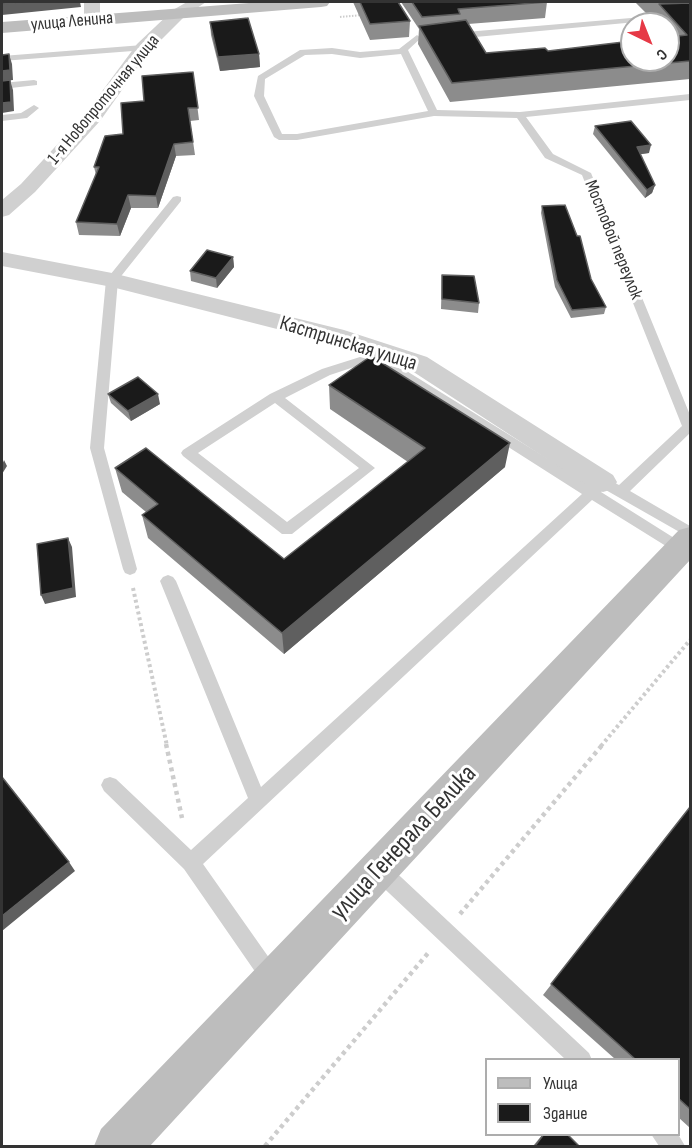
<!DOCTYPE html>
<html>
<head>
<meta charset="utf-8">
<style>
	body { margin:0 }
	#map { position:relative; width:692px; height:1148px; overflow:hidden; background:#fff; font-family:"Sofia Sans Condensed",sans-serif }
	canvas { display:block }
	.frame { position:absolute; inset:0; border:3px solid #333; pointer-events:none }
	.legend { position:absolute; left:485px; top:1058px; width:195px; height:78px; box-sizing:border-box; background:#fff; border:2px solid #adadad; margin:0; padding:8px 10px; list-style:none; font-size:18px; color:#333 }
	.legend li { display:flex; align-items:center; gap:12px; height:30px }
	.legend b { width:30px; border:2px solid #adadad }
	.north { position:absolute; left:620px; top:12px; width:60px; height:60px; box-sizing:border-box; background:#fff; border:2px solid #adadad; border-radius:50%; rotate:137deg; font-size:16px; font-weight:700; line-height:24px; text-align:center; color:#333 }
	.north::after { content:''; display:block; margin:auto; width:21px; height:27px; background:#e63946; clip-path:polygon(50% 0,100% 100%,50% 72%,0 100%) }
</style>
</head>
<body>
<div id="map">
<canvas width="692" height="1148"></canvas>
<div class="frame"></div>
<ul class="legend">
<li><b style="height:8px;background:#bdbdbd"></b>Улица</li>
<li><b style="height:16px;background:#1a1a1a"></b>Здание</li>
</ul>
<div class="north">С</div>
</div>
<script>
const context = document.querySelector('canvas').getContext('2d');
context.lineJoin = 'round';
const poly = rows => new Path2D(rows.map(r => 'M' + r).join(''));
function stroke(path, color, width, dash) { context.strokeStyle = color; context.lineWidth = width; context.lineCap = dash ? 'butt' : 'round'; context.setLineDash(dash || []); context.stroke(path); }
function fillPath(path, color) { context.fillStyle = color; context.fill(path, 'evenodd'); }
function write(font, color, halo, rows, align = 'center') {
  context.font = font + ' "Sofia Sans Condensed",sans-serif'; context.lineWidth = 6; context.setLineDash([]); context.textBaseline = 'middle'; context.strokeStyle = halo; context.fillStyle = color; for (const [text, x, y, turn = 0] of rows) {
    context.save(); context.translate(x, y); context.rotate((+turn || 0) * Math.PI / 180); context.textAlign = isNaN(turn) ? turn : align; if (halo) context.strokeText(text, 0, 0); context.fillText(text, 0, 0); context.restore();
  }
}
stroke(poly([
	[340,17,362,15]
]), '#cdcdcd', 2, [1.5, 1.5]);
stroke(poly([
	[133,588,167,746],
	[601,746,690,640]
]), '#cdcdcd', 4, [3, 3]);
stroke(poly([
	[166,744,182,818],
	[460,914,603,744],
	[265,1146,429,952]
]), '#cdcdcd', 4.5, [4, 4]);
fillPath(poly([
	[690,13,690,17,454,39,450,36,454,33,690,13],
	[417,35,421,38,408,50,437,110,520,112,690,94,690,100,526,117,553,154,591,173,690,415,690,433,630,491,690,526,690,538,604,489,601,492,690,548,690,561,592,500,203,864,279,972,282,979,279,986,272,989,265,986,184,869,104,791,101,785,104,779,110,777,116,779,191,850,248,798,160,581,163,577,168,575,173,577,176,581,261,787,582,494,397,376,360,365,330,375,285,398,375,468,292,534,282,534,183,456,181,453,183,450,270,394,322,369,360,357,405,370,590,485,603,477,619,485,682,426,582,175,545,158,517,118,434,116,297,140,279,140,274,137,254,96,258,76,300,50,332,48,360,52,399,49,417,35],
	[332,54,360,58,401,54,428,111,297,134,282,134,264,96,265,79,305,55,332,54],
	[275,403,359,468,287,522,198,453,275,403],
	[143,45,146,46,146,50,2,61,2,56,143,45],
	[34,80,37,81,37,85,2,89,2,83,34,80],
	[34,105,39,108,27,118,2,121,2,115,21,113,34,105],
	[177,196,181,197,181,201,118,280,104,448,137,569,135,573,130,575,125,573,123,569,90,448,106,280,173,197,177,196],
	[379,861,386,863,589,1053,592,1060,566,1060,372,877,370,870,372,863,379,861],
	[651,1134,678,1134,685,1146,659,1146,651,1134]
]), '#d0d0d0');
fillPath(poly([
	[84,2,100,2,100,20,98,23,92,25,84,20,84,2],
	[187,2,206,2,185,16,149,52,100,121,35,192,9,215,2,217,2,200,21,184,86,113,137,44,173,10,187,2],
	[2,252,112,273,344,330,427,357,613,475,617,482,613,489,603,492,593,489,409,369,328,342,112,287,2,266,2,252]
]), '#d0d0d0');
fillPath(poly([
	[262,2,330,2,327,6,321,7,2,33,2,22,262,2],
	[690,527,690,560,150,1146,94,1146,101,1129,679,530,690,527]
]), '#bdbdbd');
fillPath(poly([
	[353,2,398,2,410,21,409,37,370,40],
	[401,2,547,2,545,18,468,24,486,53,548,51,668,60,668,24,656,24,654,22,656,13,647,14,635,2,679,2,678,4,690,3,690,79,450,102,418,44,419,29],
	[210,22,259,54,260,67,220,71,211,35],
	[193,72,199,120,190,121,195,155,176,156,158,208,131,208,120,236,79,235,76,222,96,175,94,167,123,134,144,101],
	[595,126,649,153,640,154,655,185,652,193,645,198,593,134],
	[542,206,591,279,606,307,604,314,571,318,555,287,541,213],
	[233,257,234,267,217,288,191,281,190,271],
	[442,275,479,303,478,313,441,309],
	[329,385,505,467,284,654,148,538,142,515,146,512,122,492,115,468,284,559,408,462,330,409],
	[108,394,160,404,131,421,111,403],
	[690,807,690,1128,678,1117,678,1059,615,1059,543,995],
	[543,1134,567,1134,579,1146,533,1146]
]), '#8c8c8c');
fillPath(poly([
	[29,2,80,2,81,7,2,15,2,4],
	[9,54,12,64,13,80,2,81,2,71],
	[259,54,260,67,220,71,218,57],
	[10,80,13,90,14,111,2,113,2,103],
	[174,144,176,156,158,208,156,196],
	[651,145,649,153,635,155,637,147],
	[655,185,652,193,645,198,647,190],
	[128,195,131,208,120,236,117,224],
	[233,257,234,267,217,288,216,278],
	[158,394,160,404,131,421,128,411],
	[510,443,505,467,284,654,282,633],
	[4,460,7,466,2,474,2,465],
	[68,538,72,547,76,597,45,604,41,595],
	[69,862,75,871,2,931,2,916]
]), '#5f5f5f');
const building = poly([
	[2,2,29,2,2,4,2,2],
	[360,2,398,2,410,21,370,24,360,2],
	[412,2,547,2,458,9,460,14,422,17,412,2],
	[690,3,690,61,452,83,419,26,466,20,486,53,545,48,548,51,632,41,632,60,668,60,668,37,687,35,659,4,690,3],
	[248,18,259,54,218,57,210,22,248,18],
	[9,54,10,70,2,71,2,55,9,54],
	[193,72,198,108,188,108,193,142,174,144,156,196,128,195,117,224,76,222,99,167,94,167,105,136,123,134,121,103,144,101,142,76,193,72],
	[10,80,11,102,2,103,2,81,10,80],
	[631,121,651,145,637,147,655,185,647,190,595,126,631,121],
	[565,205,577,236,580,236,591,279,606,307,572,310,557,280,542,206,565,205],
	[207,250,233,257,216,278,190,271,207,250],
	[442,275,474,276,479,303,442,299,442,275],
	[371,356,510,443,282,633,142,515,158,504,115,468,146,448,284,559,425,448,329,385,371,356],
	[138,377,158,394,128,411,108,394,138,377],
	[68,538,73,588,41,595,37,544,68,538],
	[2,777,69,862,2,916,2,777],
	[690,807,690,1109,678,1098,678,1059,635,1059,551,984,690,807],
	[544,1134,567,1134,579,1146,535,1146,544,1134]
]);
fillPath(building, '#1a1a1a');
stroke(building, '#5f5f5f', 1.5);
write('18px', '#333', '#fff', [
	["улица Ленина",72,22,-5],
	["1-я Новопроточная улица",104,100,-50],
	["Мостовой переулок",613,240,68]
]);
write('21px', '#333', '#fff', [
	["Кастринская улица",348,344,17]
]);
write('26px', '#333', '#fff', [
	["улица Генерала Белика",404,843,-47]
]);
</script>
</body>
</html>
